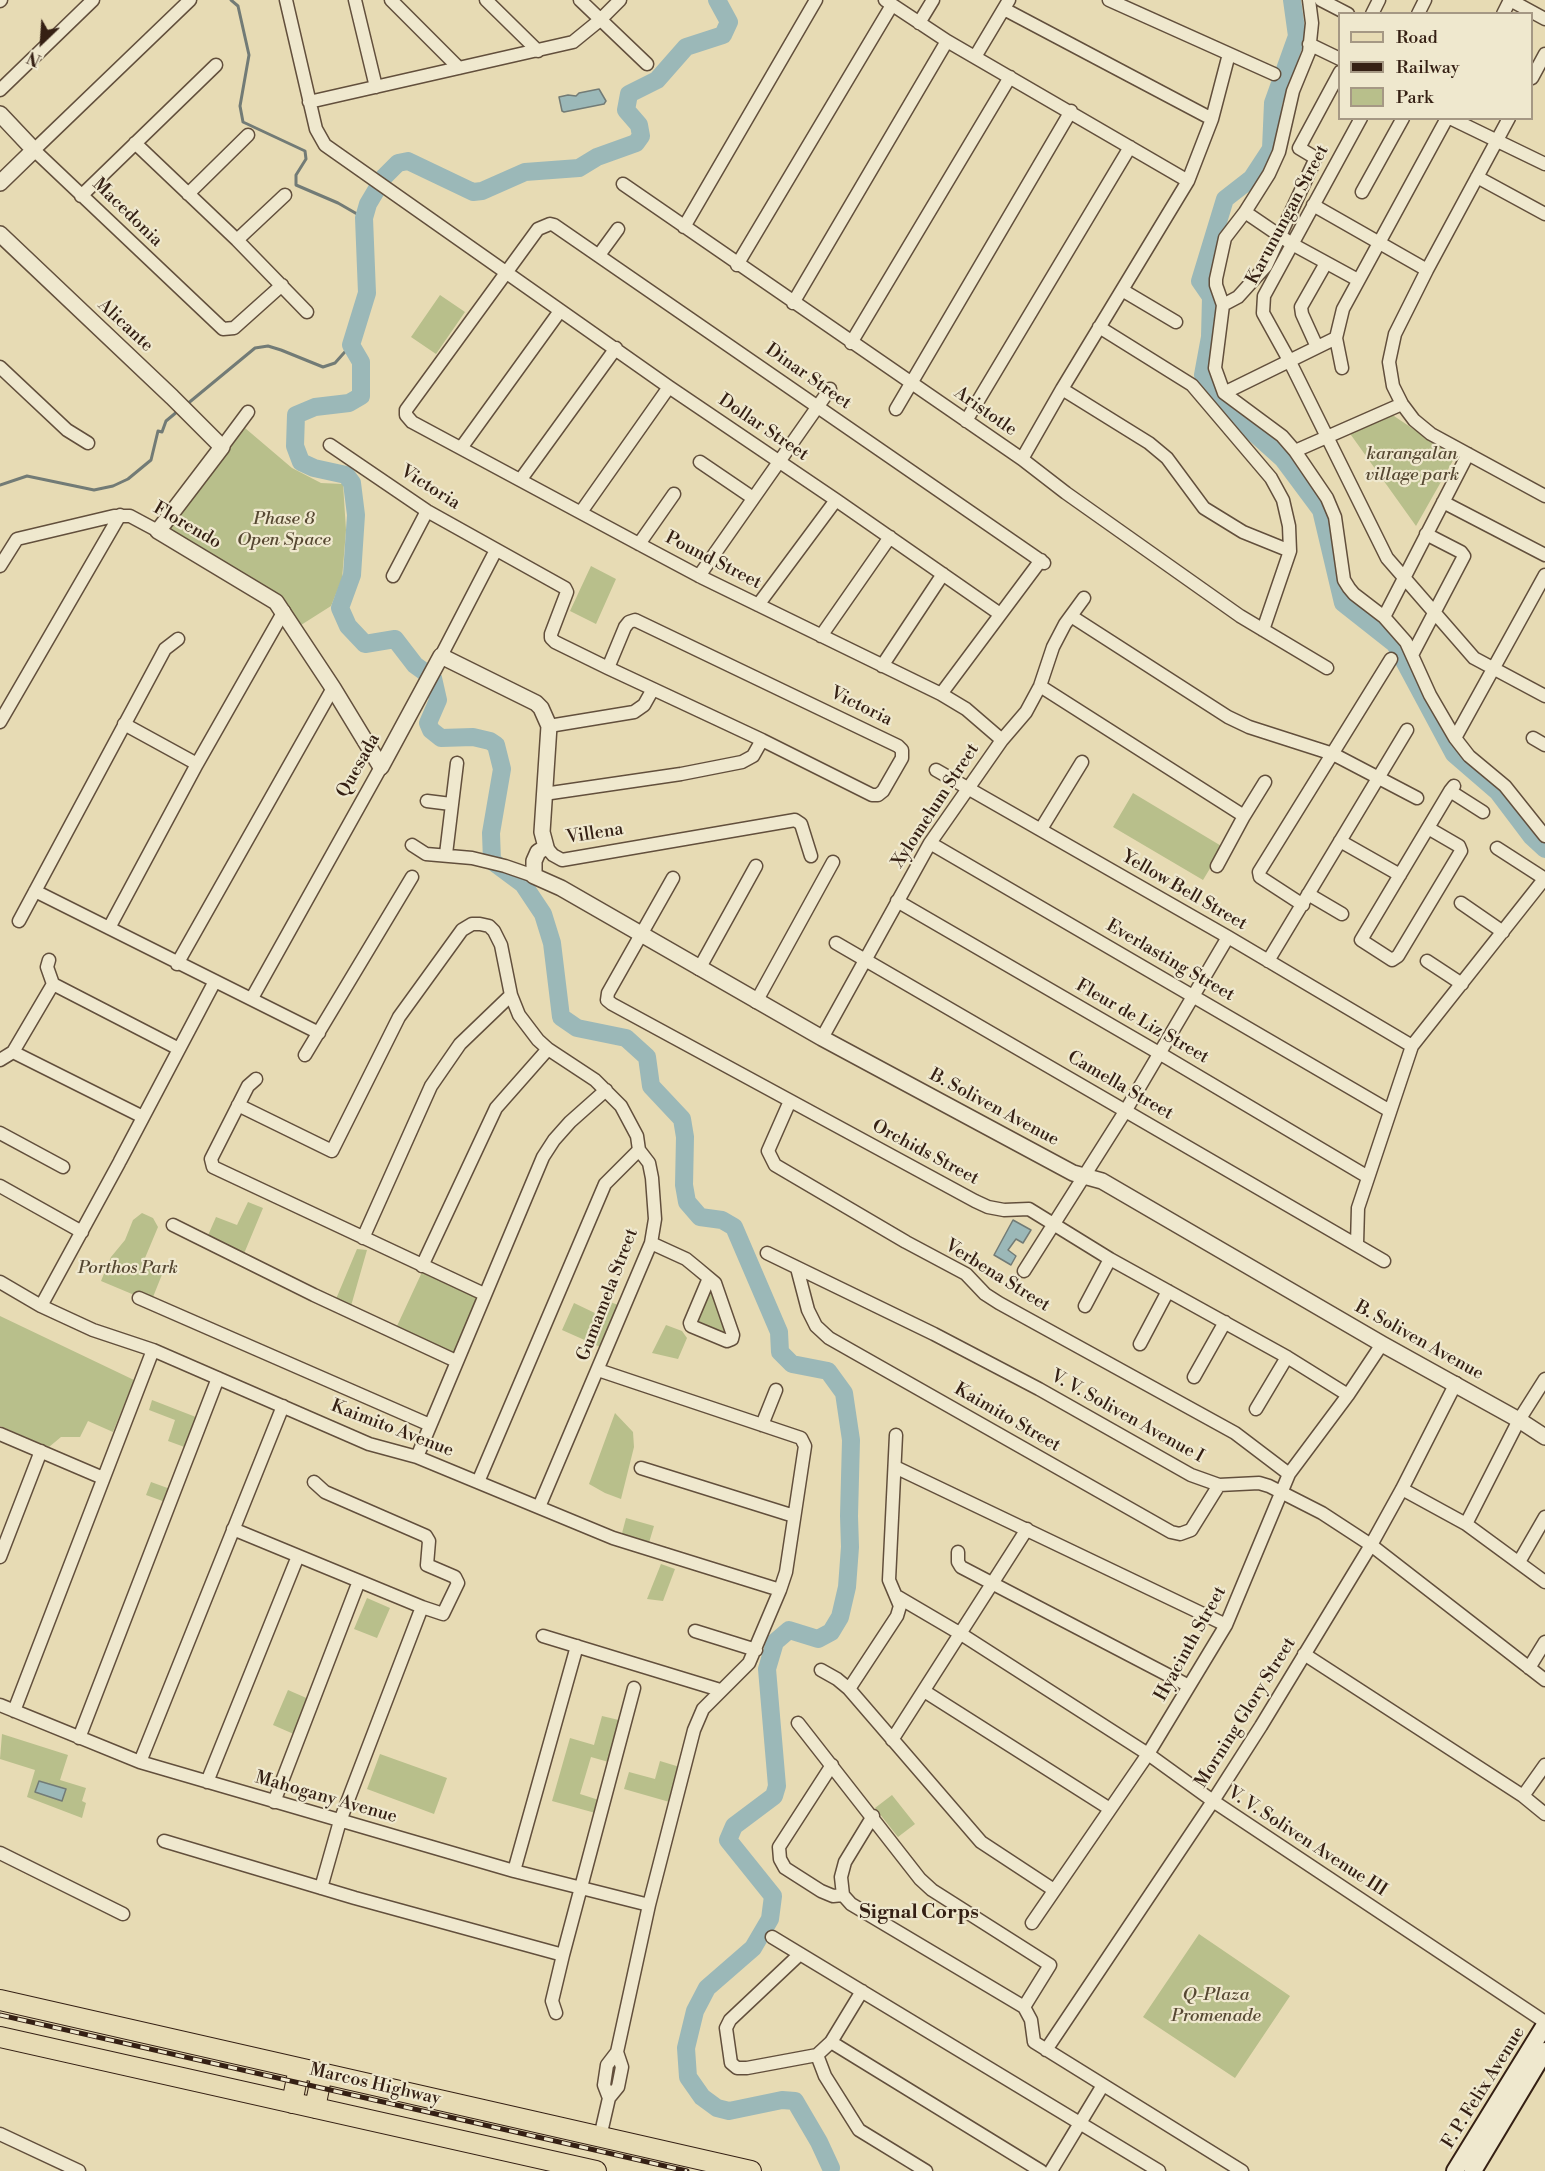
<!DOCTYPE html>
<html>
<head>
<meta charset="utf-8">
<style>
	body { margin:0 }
	#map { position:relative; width:1545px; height:2171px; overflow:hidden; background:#e7dbb4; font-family:"Libre Bodoni",serif }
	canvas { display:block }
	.legend { position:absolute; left:1338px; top:12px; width:195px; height:108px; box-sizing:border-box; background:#efe8ce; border:2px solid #a59884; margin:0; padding:8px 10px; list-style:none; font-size:18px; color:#352014 }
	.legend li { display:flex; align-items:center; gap:12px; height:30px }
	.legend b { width:30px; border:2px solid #a59884 }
	.north { position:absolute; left:12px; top:12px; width:60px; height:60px; -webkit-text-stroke:4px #efe8ce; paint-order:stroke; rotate:205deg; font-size:16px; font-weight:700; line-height:24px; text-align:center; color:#352014 }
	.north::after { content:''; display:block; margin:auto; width:21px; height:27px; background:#352014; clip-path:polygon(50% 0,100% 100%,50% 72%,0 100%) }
</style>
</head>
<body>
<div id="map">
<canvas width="1545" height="2171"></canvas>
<ul class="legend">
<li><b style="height:8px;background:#e7dbb4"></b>Road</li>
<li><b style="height:8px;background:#352014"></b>Railway</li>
<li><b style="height:16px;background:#b8bf8b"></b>Park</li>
</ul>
<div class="north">N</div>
</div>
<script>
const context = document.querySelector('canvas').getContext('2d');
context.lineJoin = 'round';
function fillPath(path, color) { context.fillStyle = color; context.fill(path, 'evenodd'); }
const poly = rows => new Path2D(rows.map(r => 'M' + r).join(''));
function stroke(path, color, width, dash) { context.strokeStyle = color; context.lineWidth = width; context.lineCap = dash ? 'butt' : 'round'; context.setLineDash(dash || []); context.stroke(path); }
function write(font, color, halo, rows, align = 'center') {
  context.font = font + ' "Libre Bodoni",serif'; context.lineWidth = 4.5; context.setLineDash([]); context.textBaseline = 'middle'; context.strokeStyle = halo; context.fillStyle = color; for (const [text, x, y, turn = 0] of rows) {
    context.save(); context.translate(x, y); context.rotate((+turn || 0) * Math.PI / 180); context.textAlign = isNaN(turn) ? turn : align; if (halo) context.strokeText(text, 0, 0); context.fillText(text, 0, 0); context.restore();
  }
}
fillPath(poly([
	[440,295,465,312,436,354,411,337],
	[1391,414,1455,457,1416,526,1346,428],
	[245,428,292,468,321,483,343,484,346,530,342,579,331,606,301,625,285,600,259,582,168,529],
	[591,566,616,579,596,624,570,611],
	[1133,793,1223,847,1203,880,1113,827],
	[248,1202,263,1208,243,1256,206,1240,216,1217,237,1225],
	[142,1213,153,1218,158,1227,145,1258,165,1267,151,1302,101,1281,111,1257,125,1240,133,1220],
	[357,1249,367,1250,351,1306,336,1299],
	[423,1270,479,1297,454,1353,397,1326],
	[710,1282,731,1334,727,1338,694,1323],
	[605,1300,626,1308,607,1350,562,1330,574,1303,597,1314],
	[0,1316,134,1380,113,1432,88,1421,80,1437,61,1437,49,1447,0,1426],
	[666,1325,682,1331,687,1338,678,1359,652,1353],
	[152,1400,201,1419,190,1449,168,1441,175,1420,149,1410],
	[615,1413,633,1432,634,1447,621,1499,605,1493,589,1484],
	[151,1482,173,1490,168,1503,146,1495],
	[626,1518,654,1526,648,1546,621,1537],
	[661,1564,675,1569,663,1601,647,1599],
	[367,1598,390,1608,377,1638,354,1629],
	[288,1690,311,1700,296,1735,273,1725],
	[602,1716,623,1721,612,1763,591,1757,580,1794,602,1801,599,1814,552,1801,570,1738,594,1745],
	[2,1734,68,1755,60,1780,86,1788,82,1801,86,1803,82,1818,27,1797,35,1770,0,1759],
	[380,1754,447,1778,434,1814,367,1789],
	[660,1761,683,1768,673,1803,624,1789,629,1772,655,1779],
	[892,1795,915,1824,898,1837,875,1808],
	[1199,1934,1290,1996,1235,2078,1143,2017]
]), '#b8bf8b');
const water = poly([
	[599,89,606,101,604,104,564,112,562,111,559,97,568,95,576,96,579,93,599,89],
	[1013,1220,1031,1230,1023,1243,1016,1239,1008,1250,1016,1256,1011,1265,994,1255,1013,1220],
	[39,1781,66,1789,62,1801,35,1792,39,1781]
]);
fillPath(water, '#9bb8b8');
stroke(water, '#727b76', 1.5);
stroke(poly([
	[231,0,238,6,249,55,240,106,243,122,305,151,306,159,296,175,296,185,338,203,364,218],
	[186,405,255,348,268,346,281,350,323,367,335,363,351,345],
	[0,485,27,476,94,490,113,486,128,479,151,460,158,431,162,432,166,421,178,411]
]), '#727b76', 3);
stroke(poly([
	[717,0,729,22,723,35,686,47,657,80,629,94,626,110,639,125,641,136,636,143,597,157,579,168,525,172,482,191,473,192,408,161,398,163,384,177,368,204,364,218,367,293,351,345,361,362,361,396,349,403,315,407,296,415,295,446,301,462,314,468,346,475,352,483,356,515,352,575,340,608,348,626,365,644,395,639,415,665,433,678,438,700,428,723,431,730,441,738,473,737,490,741,496,745,502,769,491,833,492,861,523,884,543,914,552,943,561,1017,577,1028,626,1038,647,1057,651,1086,682,1119,685,1137,684,1185,687,1202,700,1217,722,1220,734,1227,779,1332,780,1352,792,1364,828,1371,844,1393,851,1440,849,1516,850,1547,847,1587,840,1617,831,1632,818,1639,789,1630,775,1642,767,1669,777,1786,774,1796,734,1826,728,1840,773,1896,770,1919,753,1948,707,1988,695,2011,686,2048,688,2077,702,2097,717,2108,729,2111,782,2100,795,2101,819,2142,831,2168],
	[1292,0,1297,36,1273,103,1271,149,1252,178,1225,199,1200,281,1211,297,1210,337,1203,375,1213,396,1283,459,1321,510,1343,603,1395,644,1454,754,1498,792,1532,837,1545,849]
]), '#9bb8b8', 18);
const minor = poly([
	[190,0,34,150,223,329,234,328,282,285],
	[286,0,316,129,325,145,669,387,836,500,1000,614],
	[355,0,376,87],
	[391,0,459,68],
	[486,0,538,51],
	[580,0,647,64],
	[885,0,947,41,1188,181],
	[1109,0,1274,74],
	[1309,0,1312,23,1309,52,1293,91,1279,152,1269,174,1245,212,1225,238,1216,279,1216,285,1223,305,1215,368,1224,393,1282,436,1295,451,1327,498,1335,517,1344,580,1349,588,1354,594,1384,617,1406,642,1430,695,1455,738,1469,756,1505,786,1545,836],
	[1321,0,1348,14],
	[1510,0,1545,19],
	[0,1,1,0],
	[1004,9,1212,119],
	[1372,14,1379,0],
	[1418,14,1425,0],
	[1503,14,1510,0],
	[919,23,933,0],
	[1309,44,1340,59],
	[975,57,1009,0],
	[1532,78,1545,54],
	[0,90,93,0],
	[309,102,573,42,600,20,620,0],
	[1361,118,1264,296,1263,313,1289,360,1387,558,1474,658,1545,696],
	[1450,118,1545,164],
	[1509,118,1427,270,1395,334,1389,362,1393,386,1402,404,1414,420,1431,434,1545,496],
	[135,143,237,240,307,312],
	[1477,177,1545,214],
	[623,184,1022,459,1066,493,1240,616,1327,668],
	[1362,192,1403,118],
	[188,194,248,135],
	[81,196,216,65],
	[1313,205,1427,270],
	[1245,212,1292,244,1358,280],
	[684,227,816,0],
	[237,240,285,195],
	[599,255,618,229],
	[737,265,892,5],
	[1122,290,1176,322],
	[793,303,947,41],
	[1223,305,1238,297,1266,266,1315,160,1314,157,1299,148,1340,72],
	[1099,327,1192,385,1271,478,1283,500,1289,526,1290,551,1263,630],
	[851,343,1010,77],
	[1317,347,1302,314,1301,307,1326,263],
	[0,367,67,430,88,443],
	[1342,368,1336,338,1343,309,1447,118],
	[1062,389,1149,443,1167,458,1204,508,1243,532,1290,551],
	[1224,393,1336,338],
	[896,409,1071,111],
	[966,421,1130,147],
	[330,445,427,511,565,588,567,592,551,634,551,638,555,642,608,668,653,689,762,740,872,795,878,795,883,791,902,758,902,750,898,746,635,620,629,622,625,627,608,668],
	[222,447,248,412],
	[461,448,560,311],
	[1295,451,1402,404],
	[1022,459,1062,389,1188,181,1212,119,1229,54],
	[700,462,753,498],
	[521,479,616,348],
	[1443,502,1545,555],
	[581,512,669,387],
	[639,544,674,494],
	[0,566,17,539,114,516,130,516,158,531],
	[393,576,427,511],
	[699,576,830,389],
	[758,605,836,500],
	[1071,616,1228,717,1249,727,1333,754,1417,798],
	[1384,617,1468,454],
	[821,636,890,537],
	[1412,655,1464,556,1461,552,1426,534],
	[441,656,496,550],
	[882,666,943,574],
	[1040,686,1244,816],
	[941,694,1041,560],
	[0,722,120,515],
	[124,724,197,764],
	[549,726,634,712,644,705,653,689],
	[1455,738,1545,575],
	[1533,738,1545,745],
	[1002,740,966,709,941,694,699,576,639,544,412,422,406,415,406,410,538,229,550,224,554,225,1044,563],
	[936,770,1228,937,1412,1046],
	[1450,791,1483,812],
	[544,794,681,774,742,762,753,756,762,740],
	[427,801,451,804],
	[1428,828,1459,846,1461,851,1398,956,1392,960,1361,940,1450,791,1454,786],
	[1041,829,1082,762],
	[1340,841,1400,875],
	[930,843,1390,1111],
	[412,845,426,854,472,858,505,866,534,876],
	[546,847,553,855,562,860,795,820,801,824,811,856],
	[1497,848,1545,879],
	[446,854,457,763],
	[1217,866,1244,816,1265,782],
	[673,878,608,993,607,1000,612,1004,975,1201,988,1207,1004,1210,1029,1209,1110,1259,1287,1357,1348,1395],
	[35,891,319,1033],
	[1308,894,1342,914],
	[897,901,1159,1053,1368,1177],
	[1461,903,1503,932],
	[1303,905,1260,877,1259,872,1391,659],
	[19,921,165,649,178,639],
	[109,928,197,764,284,611],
	[836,943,1384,1261],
	[49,960,47,967,53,984],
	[1268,961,1407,730],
	[1427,961,1462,984],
	[177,964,333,688],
	[699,969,756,866],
	[53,984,179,1049],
	[252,998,381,767],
	[756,1002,833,862],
	[822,1038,930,843,1002,740,1026,712,1040,686,1053,647,1065,624,1084,598],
	[13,1052,143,1117],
	[305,1055,412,877],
	[0,1060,13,1052,53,984],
	[256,1079,248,1086,211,1159,213,1167,484,1294],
	[790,1101,768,1151,775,1165,906,1242,966,1274,985,1294,999,1303,1235,1433,1289,1474],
	[238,1105,332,1151,399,1017,462,930,472,924,480,924,489,926,494,931,501,945,511,995,519,1015,538,1040,548,1049,595,1080,621,1106,637,1136,639,1150,649,1163,652,1178,655,1219,651,1243,539,1507],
	[0,1133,63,1167],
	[120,1161,215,981],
	[0,1186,82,1232],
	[173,1225,314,1295,456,1361],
	[363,1238,431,1086,460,1044,511,995],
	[651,1243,686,1259,697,1268,715,1283,733,1335,732,1339,727,1341,691,1326,690,1323,709,1278],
	[1357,1244,1358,1208,1412,1046,1545,878],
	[767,1253,934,1334,1039,1389,1191,1475,1219,1485,1259,1483,1269,1486,1322,1513,1371,1545,1545,1680],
	[422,1266,496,1108,548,1049],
	[797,1268,808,1310,816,1326,829,1338,1171,1532,1180,1534,1191,1530,1219,1485],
	[1024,1271,1126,1110,1228,937],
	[0,1282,41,1306,93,1330,153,1350,369,1444,417,1457,613,1538,780,1590],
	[139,1298,430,1425],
	[41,1306,119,1163],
	[1085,1306,1110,1259],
	[1140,1344,1168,1291],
	[598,1370,801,1438,805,1446,786,1572,780,1590,749,1663,703,1709,694,1730,649,1905,617,2052,607,2065,604,2085,609,2098],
	[1194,1377,1225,1322],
	[1256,1409,1287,1357],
	[762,1425,776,1390],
	[0,1434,103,1478],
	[417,1457,543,1157,554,1140,570,1122,606,1090],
	[895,1467,1226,1625],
	[641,1468,794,1516],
	[314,1482,325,1492,426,1536,429,1541,427,1565,455,1577,458,1583,443,1614,422,1607,340,1821,321,1888],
	[478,1482,605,1184,639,1150],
	[1402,1489,1466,1524,1545,1582],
	[1466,1524,1519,1420,1545,1379],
	[233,1529,422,1607],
	[958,1552,958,1562,961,1567,1189,1686],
	[0,1557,41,1451],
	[1519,1562,1545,1517],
	[898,1597,961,1634,1148,1754,1213,1801,1545,2022],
	[695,1631,756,1650],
	[543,1636,720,1690],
	[1304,1654,1523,1796,1545,1814],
	[1529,1668,1545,1642],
	[821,1670,837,1679,849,1689,981,1842,1054,1890],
	[849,1689,897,1616,900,1606,889,1580,896,1435],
	[924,1691,1110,1809],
	[0,1705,140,1762,514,1871,649,1905],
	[14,1711,153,1350],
	[798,1723,920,1879,932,1890,1050,1965,1024,2007],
	[79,1738,218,1378],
	[892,1740,1027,1529],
	[140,1762,283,1406],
	[832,1765,779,1847,780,1859,785,1868,821,1891,833,1896,843,1895,851,1904,1024,2007,1031,2020,1034,2042,1242,2171],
	[207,1782,298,1556],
	[1523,1796,1545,1765],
	[274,1802,359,1581],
	[164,1841,355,1898,563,1955],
	[0,1853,123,1914],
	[514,1871,577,1646],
	[843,1895,841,1877,845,1862,873,1816],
	[1032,1923,1148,1754,1226,1625,1289,1474,1348,1395,1382,1344],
	[772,1937,1159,2171],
	[800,1954,730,2020,726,2028,731,2063,737,2068,747,2068,817,2055,831,2042,862,1991],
	[556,2013,552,2001,563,1955,634,1688],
	[831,2042,1041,2171],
	[1046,2050,1213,1801,1261,1726,1371,1545,1402,1489,1456,1383],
	[817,2055,825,2076,859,2130,926,2171],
	[0,2134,79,2171],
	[600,2137,609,2098,618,2087,622,2067,617,2052],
	[1051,2171,1103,2085]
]);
const tertiary = poly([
	[0,114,34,150,0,183],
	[0,234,172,397,222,447,158,531,276,602,333,688,381,767],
	[381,767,441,656,536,703,541,708,549,726,542,832,546,847,538,852,534,861,534,876,561,888,822,1038,1073,1173,1102,1181,1382,1344,1519,1420,1545,1437]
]);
const secondary = poly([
	[1455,2171,1545,2025],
	[1473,2171,1545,2051]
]);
const primary = poly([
	[0,2000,751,2171],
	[0,2037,596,2171],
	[292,2103,299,2068],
	[315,2108,322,2073]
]);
stroke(minor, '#624f3c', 15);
stroke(tertiary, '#624f3c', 18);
stroke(secondary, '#352014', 20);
stroke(primary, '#352014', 22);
stroke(minor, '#efe8ce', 12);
stroke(tertiary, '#efe8ce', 15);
stroke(secondary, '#efe8ce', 16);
stroke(primary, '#e7dbb4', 20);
const rail = poly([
	[0,2015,687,2171]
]);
stroke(rail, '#352014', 5);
stroke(rail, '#efe8ce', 3, [9]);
write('18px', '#352014', '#efe8ce', [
	["Macedonia",127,213,44],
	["Karunungan Street",1288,215,-62],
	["Alicante",125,326,43],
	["Dinar Street",808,377,35],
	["Aristotle",985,412,35],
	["Dollar Street",763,428,34],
	["Victoria",430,488,32],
	["Florendo",187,526,30],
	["Pound Street",713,561,27],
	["Victoria",861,707,26],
	["Quesada",359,766,-61],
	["Xylomelum Street",936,806,-57],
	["Villena",595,834,-9],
	["Yellow Bell Street",1184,891,30],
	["Everlasting Street",1170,961,30],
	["Fleur de Liz Street",1142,1022,30],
	["Camella Street",1120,1086,30],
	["B. Soliven Avenue",994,1108,28],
	["Orchids Street",925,1153,28],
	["Verbena Street",997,1276,32],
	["Gumamela Street",608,1295,-69],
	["B. Soliven Avenue",1419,1341,29],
	["V. V. Soliven Avenue I",1127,1417,29],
	["Kaimito Street",1007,1418,30],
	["Kaimito Avenue",392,1429,21],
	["Hyacinth Street",1191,1644,-61],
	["Morning Glory Street",1246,1713,-58],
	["Mahogany Avenue",326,1798,16],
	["V. V. Soliven Avenue III",1307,1842,33],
	["Marcos Highway",375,2085,13],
	["F. P. Felix Avenue",1484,2088,-58]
]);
write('italic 18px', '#564832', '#efe8ce', [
	["karangalan",1412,455],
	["village park",1412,476],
	["Phase 8",284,520],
	["Open Space",284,541],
	["Porthos Park",128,1269],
	["Q-Plaza",1216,1996],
	["Promenade",1216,2017]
]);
write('bold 20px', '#352014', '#efe8ce', [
	["Signal Corps",919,1913]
]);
</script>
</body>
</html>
